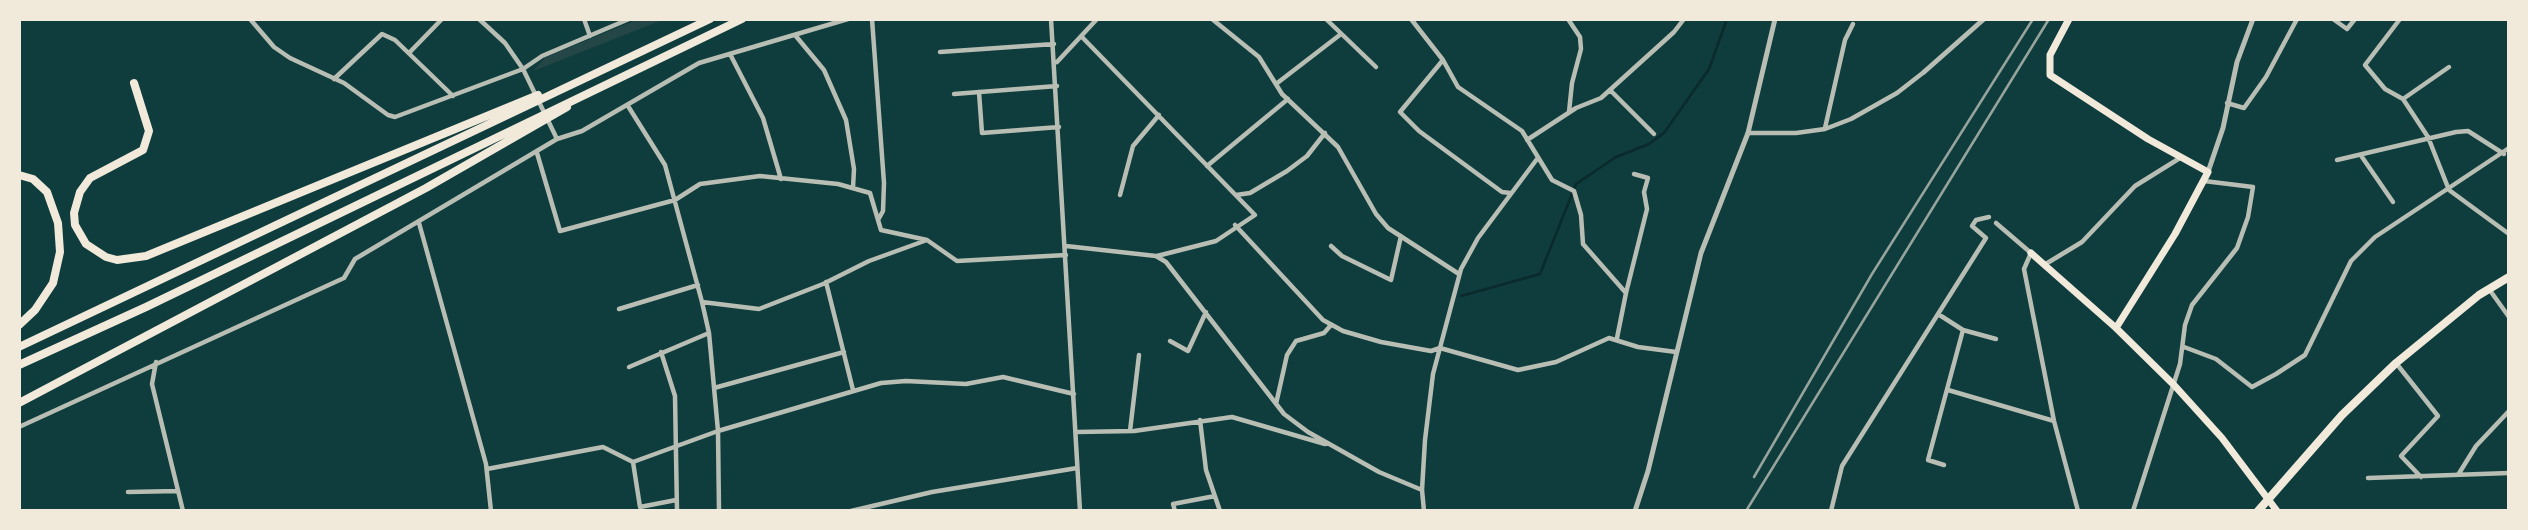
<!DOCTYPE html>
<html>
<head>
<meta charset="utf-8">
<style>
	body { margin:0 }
	#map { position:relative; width:2528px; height:530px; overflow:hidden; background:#0f3d3e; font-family:Literata,serif }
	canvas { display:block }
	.frame { position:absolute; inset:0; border:21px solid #f1e9da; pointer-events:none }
</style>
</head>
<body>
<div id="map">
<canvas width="2528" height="530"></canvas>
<div class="frame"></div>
</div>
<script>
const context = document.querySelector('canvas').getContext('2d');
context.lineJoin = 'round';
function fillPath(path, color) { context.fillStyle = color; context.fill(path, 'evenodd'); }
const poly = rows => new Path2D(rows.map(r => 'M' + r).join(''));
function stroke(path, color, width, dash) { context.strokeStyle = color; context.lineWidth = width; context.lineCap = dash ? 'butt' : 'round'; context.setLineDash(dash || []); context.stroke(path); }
fillPath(poly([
	[639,19,665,19,533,71,546,57]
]), '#244646');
stroke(poly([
	[1461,296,1540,274,1576,184,1616,157,1649,144,1664,133,1709,69,1727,19]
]), '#0a2a2b', 2.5);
stroke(poly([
	[250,19,274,47,290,58,344,83,388,115,395,117,523,69,542,56,629,19],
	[479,19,505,43,523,69,557,139],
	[584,19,590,36],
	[872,19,884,183,883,211,878,220],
	[1051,19,1080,511],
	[1212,19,1259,57,1282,94,1338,147,1376,214,1388,228,1459,274],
	[1326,19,1376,67],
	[1411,19,1443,60,1458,87,1522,131,1552,180,1574,191,1581,215,1583,244,1626,293,1617,338],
	[1568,19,1580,37,1581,49,1572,83,1569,112],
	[2333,19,2347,29,2355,19],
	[2400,19,2365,65,2385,89,2403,99,2428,137,2449,190,2509,234],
	[795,35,824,70,846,120,854,169,853,188],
	[1081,36,1255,215,1216,241,1157,256],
	[940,52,1054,44],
	[409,53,442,19],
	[730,54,763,118,781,179],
	[1443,60,1400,112,1419,131,1502,192,1510,193],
	[1057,62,1097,19],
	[334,79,382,34,395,40,453,96],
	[1276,84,1341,34],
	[1610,90,1654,134],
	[979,92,982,133,1059,127],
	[954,94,1057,86],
	[2403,99,2449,67],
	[2227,103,2244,108,2266,77,2297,19],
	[628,106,665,165,702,302,709,333,718,431,719,511],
	[1825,128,1845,40,1853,24],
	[1748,133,1796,133,1825,129,1851,119,1897,93,1924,72],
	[1527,140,1576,108,1601,98,1674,32,1684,19],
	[537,153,560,231,675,200,700,184,760,176,838,184,870,193,881,230,927,240,957,261,1066,255],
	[2362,157,2393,202],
	[2337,160,2456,132,2468,131,2504,154],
	[1207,166,1288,99],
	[1120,195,1133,146,1159,115],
	[1236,195,1250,193,1287,171,1307,156,1325,133],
	[419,223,486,464,491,511],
	[1996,223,2031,253,2024,269,2054,421,2078,511],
	[1235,225,1323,320,1343,331,1381,342,1431,351,1440,348,1518,370,1556,362,1609,338,1638,347,1676,352],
	[1066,246,1156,256,1166,262,1284,414,1308,432,1379,472,1422,490],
	[1331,246,1342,256,1391,280,1401,236],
	[2044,265,2082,242,2135,186,2180,158],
	[826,282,853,390],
	[2489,289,2509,317],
	[1626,293,1647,209,1644,192,1648,178,1634,174],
	[702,302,759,309,823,284,869,261,927,240],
	[619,309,698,285],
	[1938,314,1963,330,1928,460,1944,465],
	[1963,330,1996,339],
	[1170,341,1188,351,1206,312],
	[2184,347,2216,359,2252,387,2276,374,2305,355,2351,261,2375,237,2509,148],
	[661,352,675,396,677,511],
	[156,362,152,384,183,511],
	[2396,363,2438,416,2401,456,2421,477],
	[629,367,709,333],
	[714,388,844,352],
	[1948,390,2054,421],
	[1276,404,1287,355,1296,341,1324,333,1331,325],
	[1200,420,1206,470,1220,511],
	[19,427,344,278,355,259,557,139,582,131,699,63,848,19],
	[1130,431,1139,355],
	[1076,432,1134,431,1232,417,1325,444],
	[633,462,640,507,676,500],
	[487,469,603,447,633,462,718,431,881,383,906,381,966,384,1003,377,1074,394],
	[2458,475,2476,446,2509,411],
	[2368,478,2509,473],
	[128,492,178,491],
	[851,511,932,492,1077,468],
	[1175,511,1173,504,1215,496],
	[1424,511,1422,490,1425,440,1433,374,1461,269,1478,238,1537,159],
	[1831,511,1842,466,1986,238,1972,226,1976,220,1989,217],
	[2133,511,2180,364,2185,325,2192,305,2237,248,2248,217,2253,187,2204,181]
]), '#b8beb3', 4.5);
stroke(poly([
	[1924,72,1984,19],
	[2208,172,2223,128,2237,62,2253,19],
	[1635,511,1648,471,1701,253,1748,133,1775,19]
]), '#b8beb3', 5);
stroke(poly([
	[2069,19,2050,55,2050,75,2148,139,2208,172,2175,234,2116,328],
	[2031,253,2116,328,2174,385,2222,438,2277,511]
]), '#f1e9da', 7);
stroke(poly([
	[2258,511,2342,415,2396,363,2479,295,2509,277]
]), '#f1e9da', 8);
stroke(poly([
	[134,83,149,131,143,150,90,178,80,192,74,213,75,225,86,244,106,257,117,260,146,256,538,95],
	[19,175,33,179,47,192,58,223,60,252,53,283,35,310,19,325],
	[19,347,710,19],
	[19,365,146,307,742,19],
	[19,403,426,188,567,107]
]), '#f1e9da', 8);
stroke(poly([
	[1754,477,1872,274,2033,19],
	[1746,511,2049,19]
]), '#97a49c', 2.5);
</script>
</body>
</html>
